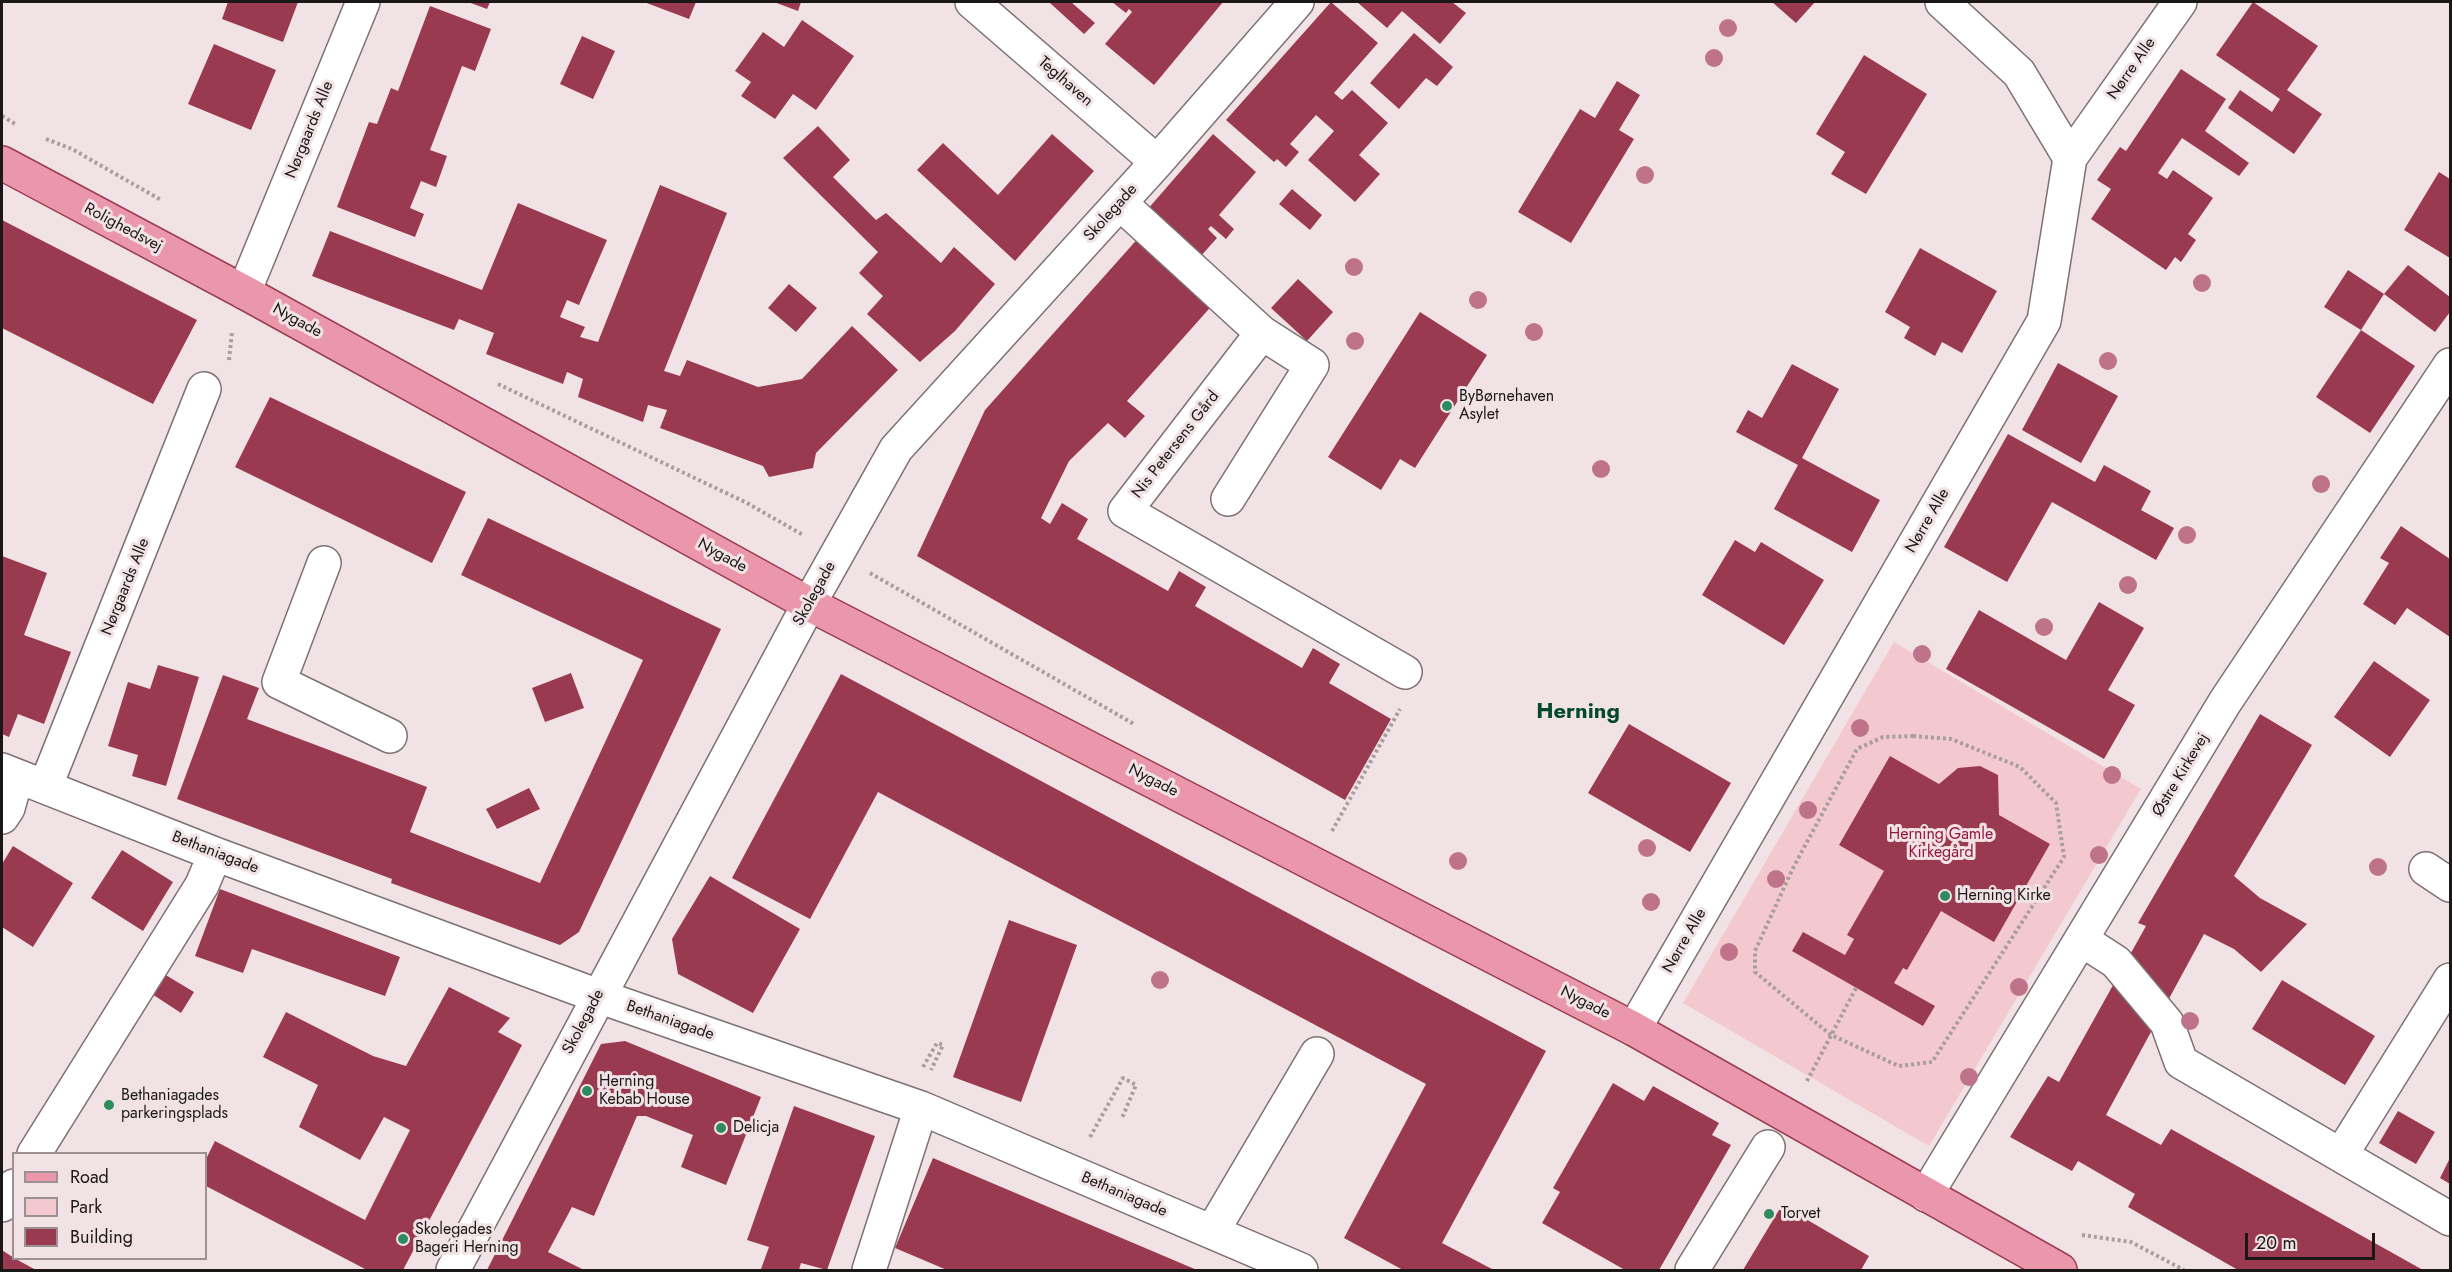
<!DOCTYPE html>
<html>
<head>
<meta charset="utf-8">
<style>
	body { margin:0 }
	#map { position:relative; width:2452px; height:1272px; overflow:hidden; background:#f1e3e5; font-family:Jost,sans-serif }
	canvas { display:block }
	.frame { position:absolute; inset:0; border:3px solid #1b1717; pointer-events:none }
	.legend { position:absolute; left:12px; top:1152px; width:195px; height:108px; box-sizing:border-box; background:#f1e3e5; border:2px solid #9b9193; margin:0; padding:8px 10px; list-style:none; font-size:18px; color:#1b1717 }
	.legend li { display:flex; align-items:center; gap:12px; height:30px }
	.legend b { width:30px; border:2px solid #9b9193 }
	.scale { position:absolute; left:2245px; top:1233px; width:130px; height:27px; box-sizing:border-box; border:3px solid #1b1717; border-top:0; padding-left:8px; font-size:18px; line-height:21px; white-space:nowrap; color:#1b1717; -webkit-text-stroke:4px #f1e3e5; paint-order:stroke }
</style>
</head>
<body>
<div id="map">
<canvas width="2452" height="1272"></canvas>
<div class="frame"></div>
<ul class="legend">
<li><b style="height:8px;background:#eb97ab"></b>Road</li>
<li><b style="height:16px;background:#f3c8ce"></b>Park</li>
<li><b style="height:16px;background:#9a3a50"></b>Building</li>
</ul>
<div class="scale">20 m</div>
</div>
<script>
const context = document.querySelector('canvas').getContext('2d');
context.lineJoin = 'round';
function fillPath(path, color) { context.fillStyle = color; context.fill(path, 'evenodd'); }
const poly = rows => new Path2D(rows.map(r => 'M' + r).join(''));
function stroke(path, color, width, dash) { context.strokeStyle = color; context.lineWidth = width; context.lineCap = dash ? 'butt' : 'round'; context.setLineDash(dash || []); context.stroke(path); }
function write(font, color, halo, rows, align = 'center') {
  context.font = font + ' Jost,sans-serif'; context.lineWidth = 6; context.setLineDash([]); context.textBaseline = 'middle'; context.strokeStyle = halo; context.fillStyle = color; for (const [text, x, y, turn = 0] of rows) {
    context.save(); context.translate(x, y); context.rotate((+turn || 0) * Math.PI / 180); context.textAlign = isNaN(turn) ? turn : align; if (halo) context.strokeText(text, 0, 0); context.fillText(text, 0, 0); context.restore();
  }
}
fillPath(poly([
	[1894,642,2141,789,1929,1146,1683,1003]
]), '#f3c8ce');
fillPath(poly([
	[228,2,298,2,283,42,222,19],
	[468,2,490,2,487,9],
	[644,2,696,2,689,19],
	[774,2,801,2,798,11],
	[1052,2,1071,2,1095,23,1084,34,1050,3],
	[1112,2,1223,2,1154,85,1105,44,1132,12,1129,9,1126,13],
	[1331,2,1378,43,1334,93,1342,100,1352,90,1388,123,1359,155,1380,174,1355,202,1308,160,1334,131,1316,115,1290,144,1299,152,1286,167,1277,159,1274,162,1226,120],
	[1357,2,1452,2,1466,13,1440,44,1402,11,1387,28],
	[1772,2,1815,2,1796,23],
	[2253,2,2318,46,2287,90,2322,114,2294,154,2228,108,2240,90,2272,112,2280,99,2216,55],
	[430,6,491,29,475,71,462,66,430,150,447,156,436,187,421,181,410,208,424,214,415,237,337,207,369,122,377,124,391,88,398,91],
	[802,20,854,56,816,110,793,94,775,119,741,96,751,82,735,71,763,32,784,47],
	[1414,33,1453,67,1437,86,1426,78,1399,109,1370,83],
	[582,36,615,51,593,99,560,84],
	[214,44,276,70,251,130,188,104],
	[1864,55,1927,94,1866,194,1831,174,1845,152,1816,134],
	[2181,69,2226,99,2205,131,2249,163,2239,176,2182,138,2158,173,2167,179,2173,170,2213,198,2188,234,2196,240,2181,262,2175,257,2166,270,2091,219,2111,189,2097,180,2120,147,2126,151],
	[1617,81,1640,95,1619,130,1634,139,1571,243,1518,212,1580,109,1595,118],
	[818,126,850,160,833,177,876,220,886,213,941,263,954,247,995,284,955,331,920,362,867,314,883,296,859,273,878,252,783,158],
	[1052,134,1094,171,1015,261,917,170,943,143,998,195],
	[1213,134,1256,172,1219,215,1234,229,1226,239,1211,226,1208,229,1217,238,1200,257,1147,210],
	[2439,172,2450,179,2450,258,2404,230],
	[660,185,727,213,664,371,680,376,687,360,758,387,802,379,852,326,898,370,816,453,813,468,769,477,763,466,660,428,667,410,648,405,643,422,578,397,583,379,567,372,563,384,486,354,494,333,459,319,454,330,312,276,330,231,482,290,518,203,607,240,579,305,567,300,560,317,585,327,580,337,598,342],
	[1292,189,1322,215,1310,230,1279,204],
	[2,220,197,320,153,404,2,328],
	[1141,235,1216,301,1127,401,1145,416,1125,438,1108,423,1069,461,1041,518,1050,524,1062,503,1088,519,1077,539,1168,591,1179,571,1206,587,1195,606,1302,668,1313,648,1340,664,1329,683,1391,719,1345,800,917,556,985,410],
	[1920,248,1997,291,1962,353,1942,342,1935,356,1904,338,1910,327,1885,312],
	[2408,265,2450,297,2450,312,2435,332,2384,294,2361,330,2324,307,2348,270,2384,294],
	[1298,279,1333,312,1307,341,1271,308],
	[789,284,817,308,796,332,768,308],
	[1420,312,1487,355,1415,468,1400,459,1381,490,1328,457],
	[2361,330,2415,366,2370,433,2316,397],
	[2058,363,2118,396,2081,463,2022,430],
	[1792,364,1839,389,1802,458,1880,500,1852,552,1774,509,1798,465,1736,432,1748,410,1762,418],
	[270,397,466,492,432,563,235,467],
	[2008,434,2095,482,2104,465,2151,491,2141,510,2174,528,2156,560,2052,502,2007,582,1944,547],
	[488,518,721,629,579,932,560,945,391,883,392,879,177,799,223,675,259,688,247,719,427,787,410,832,540,883,643,660,461,575],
	[2401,526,2450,559,2450,637,2407,608,2395,625,2363,604,2389,563,2380,558],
	[1735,540,1755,552,1761,542,1824,580,1784,645,1702,595],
	[2,556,47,573,24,635,71,652,44,724,18,714,9,737,2,734],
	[2099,602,2144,628,2108,690,2135,705,2104,759,1946,669,1979,610,2066,660],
	[2374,661,2430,700,2390,757,2334,717],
	[158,665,199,677,166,786,132,776,138,755,108,746,128,682,150,689],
	[571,673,584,708,545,722,532,688],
	[841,674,1546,1051,1442,1243,1494,1270,1403,1270,1344,1238,1426,1084,878,792,810,919,732,878],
	[2260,714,2312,745,2234,876,2260,898,2307,924,2261,972,2234,949,2204,934,2106,1115,2161,1145,2171,1129,2423,1270,2238,1270,2128,1207,2135,1194,2078,1161,2072,1171,2010,1137,2048,1076,2059,1082,2146,926,2138,923],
	[1629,724,1731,783,1690,852,1588,793],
	[1890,756,1939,784,1958,768,1980,766,1998,775,1999,815,2050,844,1994,942,1941,911,1907,970,1903,968,1894,983,1935,1006,1923,1026,1792,951,1803,932,1845,955,1854,939,1847,935,1884,871,1839,845],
	[529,788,540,809,497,829,486,809],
	[13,846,73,883,33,947,2,927,2,864],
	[122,850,173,882,143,931,91,898],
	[710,876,800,929,753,1013,678,974,672,939],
	[220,889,400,957,385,996,252,949,243,973,195,956],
	[1009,920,1077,945,1021,1102,953,1077],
	[164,974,194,992,181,1013,152,994],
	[2282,980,2375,1036,2345,1085,2252,1029],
	[449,987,510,1018,498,1032,522,1045,403,1270,367,1270,206,1186,206,1159,215,1141,365,1220,410,1130,384,1117,360,1160,299,1127,318,1085,263,1057,286,1012,373,1056,406,1066],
	[625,1041,761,1097,726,1185,681,1167,693,1135,646,1116,637,1116,594,1216,572,1207,548,1252,584,1270,487,1270,601,1044],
	[1613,1083,1644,1101,1653,1086,1719,1123,1712,1135,1731,1145,1659,1270,1625,1270,1542,1223,1560,1192,1553,1188],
	[794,1106,875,1136,827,1270,801,1263,799,1270,761,1269,769,1247,747,1240],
	[2398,1111,2435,1132,2416,1164,2379,1143],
	[933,1158,1197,1270,947,1270,895,1248],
	[2450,1158,2450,1184,2440,1178],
	[1782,1205,1869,1256,1861,1270,1743,1270],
	[2,1250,14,1258,36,1270,2,1270]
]), '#9a3a50');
const minor = poly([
	[972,2,1157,162],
	[1942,2,2019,73,2070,158],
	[1120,203,1262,333,1125,511,1405,672],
	[244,292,363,2],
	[1228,499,1312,365,1262,333],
	[324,563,279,682,390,736],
	[2,770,215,854,598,996,921,1108,1301,1270],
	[46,785,204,389],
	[2,817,8,808,17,776],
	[2426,869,2450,885],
	[2082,940,2116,962,2167,1023,2181,1062,2450,1219],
	[1634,1029,2044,321,2070,158,2180,2],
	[34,1154,202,885,215,854],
	[2341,1155,2450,980],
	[1926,1195,2225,702,2450,365],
	[2,1205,14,1186],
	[1212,1232,1317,1054],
	[453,1270,809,604,896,449,1157,162,1297,2],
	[869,1270,921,1108],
	[1692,1270,1768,1147]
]);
const major = poly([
	[2,163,244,292,809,604,1634,1029,2060,1270]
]);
stroke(minor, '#7d7173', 36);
stroke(major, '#9a3d53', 36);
stroke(poly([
	[2,116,15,124],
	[46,139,72,149,161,200],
	[229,360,232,332],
	[498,384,747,503,803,535],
	[870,573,1134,724],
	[1913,736,1951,739,2020,767,2056,803,2064,857,1932,1062,1899,1066,1831,1035,1755,972,1755,951,1793,868,1857,749,1883,737,1913,736],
	[1332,831,1400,709],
	[923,1067,937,1043,943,1045,931,1070],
	[1807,1081,1856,988],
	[1090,1137,1123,1078,1136,1085,1122,1118],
	[2082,1235,2131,1242,2184,1270]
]), '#a89d9f', 4, [3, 3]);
stroke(minor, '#fff', 33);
stroke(major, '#eb97ab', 33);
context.fillStyle = '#be738a';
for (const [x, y] of [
	[1728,28],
	[1714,58],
	[1645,175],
	[1354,267],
	[2202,283],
	[1478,300],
	[1534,332],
	[1355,341],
	[2108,361],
	[1601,469],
	[2321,484],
	[2187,535],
	[2128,585],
	[2044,627],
	[1922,654],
	[1860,728],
	[2112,775],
	[1808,810],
	[1647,848],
	[2099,855],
	[1458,861],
	[2378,867],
	[1776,879],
	[1651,902],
	[1729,952],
	[1160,980],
	[2019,987],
	[2190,1021],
	[1969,1077]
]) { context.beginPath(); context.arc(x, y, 9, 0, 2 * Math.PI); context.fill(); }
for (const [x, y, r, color] of [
	[1447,406,6,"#308a5f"],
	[1945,896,6,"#308a5f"],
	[587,1091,6,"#308a5f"],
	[109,1105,6,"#308a5f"],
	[721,1128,6,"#308a5f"],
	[1769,1214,6,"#308a5f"],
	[403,1239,6,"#308a5f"]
]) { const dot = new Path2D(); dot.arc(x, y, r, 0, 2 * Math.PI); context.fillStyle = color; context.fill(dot); stroke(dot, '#f1e3e5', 2); }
write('16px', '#1b1717', '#f1e3e5', [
	["Nørre Alle",2132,69,-55],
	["Teglhaven",1065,82,41],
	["Nørgaards Alle",310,130,-68],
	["Skolegade",1111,213,-48],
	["Rolighedsvej",123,228,28],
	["Nygade",297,321,29],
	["Nis Petersens Gård",1176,445,-52],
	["Nørre Alle",1928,521,-60],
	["Nygade",722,556,29],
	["Nørgaards Alle",126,587,-68],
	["Skolegade",815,594,-61],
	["Østre Kirkevej",2181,775,-59],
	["Nygade",1153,781,27],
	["Bethaniagade",215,853,21],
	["Nørre Alle",1685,941,-60],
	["Nygade",1585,1003,27],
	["Bethaniagade",670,1021,19],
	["Skolegade",584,1022,-62],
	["Bethaniagade",1124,1195,23]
]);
write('16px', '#1b1717', '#f1e3e5', [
	["ByBørnehaven",1459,397],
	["Asylet",1459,415],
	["Herning Kirke",1957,896],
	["Herning",599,1082],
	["Kebab House",599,1100],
	["Bethaniagades",121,1096],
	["parkeringsplads",121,1114],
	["Delicja",733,1128],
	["Torvet",1781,1214],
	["Skolegades",415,1230],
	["Bageri Herning",415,1248]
], 'left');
write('16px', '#95173f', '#f1e3e5', [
	["Herning Gamle",1941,835],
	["Kirkegård",1941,853]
]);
write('bold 22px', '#04492d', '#f1e3e5', [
	["Herning",1578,713]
]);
</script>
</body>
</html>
